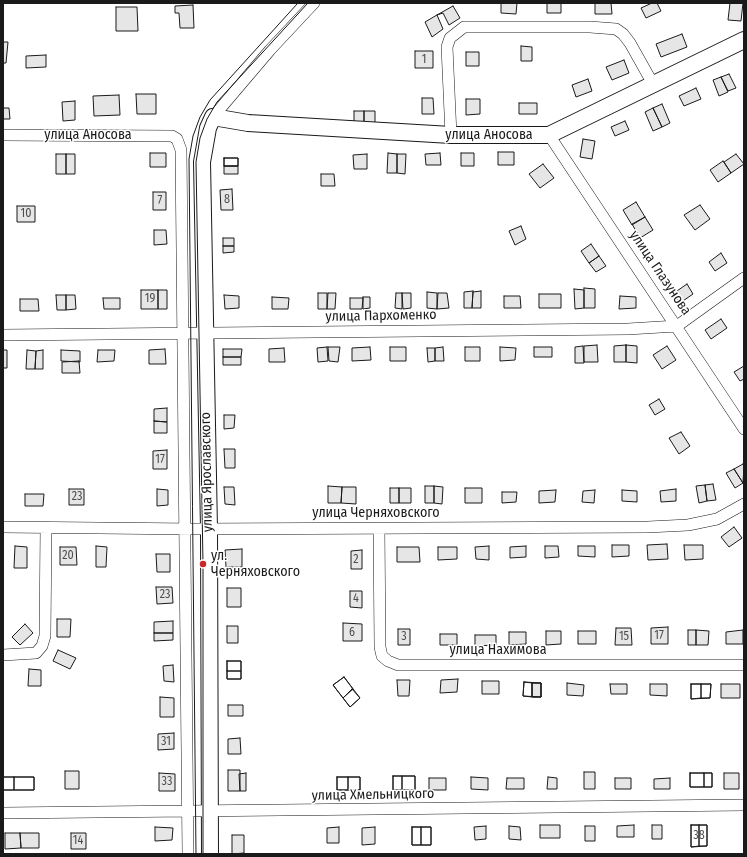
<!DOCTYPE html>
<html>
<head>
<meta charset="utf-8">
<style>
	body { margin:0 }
	#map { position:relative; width:747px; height:857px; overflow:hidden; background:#fff; font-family:"Fira Sans Condensed",sans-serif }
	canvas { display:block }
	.frame { position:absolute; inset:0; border:4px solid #1a1a1a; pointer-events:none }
</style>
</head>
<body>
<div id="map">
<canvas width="747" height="857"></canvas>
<div class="frame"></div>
</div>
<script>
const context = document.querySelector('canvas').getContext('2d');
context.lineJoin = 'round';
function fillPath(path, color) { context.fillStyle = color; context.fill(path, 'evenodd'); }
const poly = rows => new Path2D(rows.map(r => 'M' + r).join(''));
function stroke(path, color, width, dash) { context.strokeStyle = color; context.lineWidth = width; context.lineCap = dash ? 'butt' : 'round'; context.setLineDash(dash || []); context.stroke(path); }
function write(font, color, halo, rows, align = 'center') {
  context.font = font + ' "Fira Sans Condensed",sans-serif'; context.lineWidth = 3; context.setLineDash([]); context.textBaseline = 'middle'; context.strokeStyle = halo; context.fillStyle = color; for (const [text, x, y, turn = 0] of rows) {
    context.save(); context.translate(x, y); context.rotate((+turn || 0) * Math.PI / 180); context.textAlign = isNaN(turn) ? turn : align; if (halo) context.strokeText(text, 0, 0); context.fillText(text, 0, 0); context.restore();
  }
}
const building = poly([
	[501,3,517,3,516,14,501,13,501,3],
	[547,3,561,3,561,13,547,13,547,3],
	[595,3,611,3,612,14,595,14,595,3],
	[652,3,657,3,661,11,646,18,641,8,652,3],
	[730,3,743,3,741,21,728,20,730,3],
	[193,5,194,28,180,28,179,13,175,13,175,6,193,5],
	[453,6,460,18,449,25,443,13,437,15,453,6],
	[116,7,137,7,138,31,116,31,116,7],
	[437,15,443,29,432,37,425,22,437,15],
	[682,34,687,47,661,57,656,44,682,34],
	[3,42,8,42,6,63,3,63,3,42],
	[521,46,532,47,532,61,521,61,521,46],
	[415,51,433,51,433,68,415,68,415,51],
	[466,52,479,52,479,66,466,66,466,52],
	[46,55,46,67,26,68,26,56,46,55],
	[624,60,629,73,612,80,606,67,624,60],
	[729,74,736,88,728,91,721,77,729,74],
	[721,77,728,92,719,96,713,80,721,77],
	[588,79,592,91,576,97,572,85,588,79],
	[696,88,701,99,684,106,679,96,696,88],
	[136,94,156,94,156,114,137,114,136,94],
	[119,95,120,115,94,116,93,96,119,95],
	[422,98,433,98,434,114,422,114,422,98],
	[466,99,480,99,480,114,466,115,466,99],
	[75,101,75,120,63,121,62,102,75,101],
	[519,103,537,103,537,114,519,114,519,103],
	[662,104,670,123,662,127,653,108,662,104],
	[3,108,9,108,10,119,3,119,3,108],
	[653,108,662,127,653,131,645,112,653,108],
	[354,111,364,111,364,125,354,125,354,111],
	[364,111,375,111,375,125,364,125,364,111],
	[625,121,629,130,615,136,611,127,625,121],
	[583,139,595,141,592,159,580,157,583,139],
	[498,152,514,152,514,165,498,165,498,152],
	[150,153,166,153,166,167,150,167,150,153],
	[388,153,397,154,397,173,387,173,388,153],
	[440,153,441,165,426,165,425,154,440,153],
	[461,153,474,153,474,166,461,166,461,153],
	[56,154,66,154,66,174,56,174,56,154],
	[66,154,75,154,75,174,66,174,66,154],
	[367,154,367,169,354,169,353,155,367,154],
	[397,154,406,154,405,174,397,173,397,154],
	[736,154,744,164,731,173,724,162,736,154],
	[224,158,238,158,238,166,224,166,224,158],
	[224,158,238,158,238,166,224,166,224,158],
	[723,161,731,173,718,182,710,170,723,161],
	[543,164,554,178,540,188,529,174,543,164],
	[224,166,238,166,238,174,224,174,224,166],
	[321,174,334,174,335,186,321,186,321,174],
	[232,189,233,210,221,210,220,190,232,189],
	[153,192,166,192,166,210,153,210,153,192],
	[636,202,645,217,632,225,623,210,636,202],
	[700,205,710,219,695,230,684,215,700,205],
	[17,206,35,206,35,222,17,222,17,206],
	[645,217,653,230,640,238,632,224,645,217],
	[521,226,526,239,515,245,509,231,521,226],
	[154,230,166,230,167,244,154,245,154,230],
	[223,238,234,238,234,246,223,246,223,238],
	[591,244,599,256,589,263,581,251,591,244],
	[223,246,234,246,234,252,223,253,223,246],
	[721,253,727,263,715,271,709,262,721,253],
	[599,256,606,266,596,272,589,263,599,256],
	[687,284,693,294,680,303,674,293,687,284],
	[584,288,595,289,595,308,584,308,584,288],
	[574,289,584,290,584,308,575,309,574,289],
	[141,290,158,290,158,309,141,309,141,290],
	[158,290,167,290,167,309,158,309,158,290],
	[473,291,472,308,464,308,464,292,473,291],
	[481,291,481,308,472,308,473,292,481,291],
	[427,292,437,293,437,309,427,308,427,292],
	[318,293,327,293,327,309,318,309,318,293],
	[328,293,336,293,335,309,327,309,328,293],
	[396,293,402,293,402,309,395,308,396,293],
	[402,293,411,293,411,308,403,309,402,293],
	[438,293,447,293,449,308,437,309,438,293],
	[539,294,561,294,561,308,539,308,539,294],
	[56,295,66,295,66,310,57,310,56,295],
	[66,295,75,295,76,309,66,310,66,295],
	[224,295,239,296,239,308,225,309,224,295],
	[504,296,520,296,521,308,504,308,504,296],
	[620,296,636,297,636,308,619,309,620,296],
	[272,297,289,298,288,309,272,309,272,297],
	[363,297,370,297,370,308,363,309,363,297],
	[103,298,120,298,120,309,104,309,103,298],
	[350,298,363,298,362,309,350,309,350,298],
	[20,299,38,299,39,311,20,311,20,299],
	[721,319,727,328,711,339,705,330,721,319],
	[597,345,598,362,584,362,584,346,597,345],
	[626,345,626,362,614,362,614,346,626,345],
	[626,345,637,346,637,363,626,362,626,345],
	[583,346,584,363,575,363,575,347,583,346],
	[667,346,676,360,662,369,653,355,667,346],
	[327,347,328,361,318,362,317,348,327,347],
	[328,347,340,347,338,362,329,361,328,347],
	[370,347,371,360,352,361,352,348,370,347],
	[390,347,406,347,406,361,390,361,390,347],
	[443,347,444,361,435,361,435,348,443,347],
	[465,347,480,347,480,361,465,361,465,347],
	[500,347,516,348,515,360,500,361,500,347],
	[534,347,552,347,552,357,534,357,534,347],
	[284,348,285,362,269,362,269,349,284,348],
	[427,348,435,348,435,361,428,362,427,348],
	[165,349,166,364,149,364,149,350,165,349],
	[223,349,242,349,241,357,223,357,223,349],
	[3,350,7,350,7,368,3,368,3,350],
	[27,350,36,351,35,369,26,369,27,350],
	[43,350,43,369,35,369,36,351,43,350],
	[61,350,80,351,80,362,61,361,61,350],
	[98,350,115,350,114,361,97,362,98,350],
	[223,357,241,357,241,365,223,365,223,357],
	[79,361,80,373,62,373,62,362,79,361],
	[744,366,744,379,740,381,734,372,744,366],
	[659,399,665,409,655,415,649,405,659,399],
	[167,408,167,422,154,421,154,409,167,408],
	[224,415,235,415,234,428,224,429,224,415],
	[154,421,167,422,167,433,154,433,154,421],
	[681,432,690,446,679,454,669,438,681,432],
	[224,449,235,449,235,468,225,468,224,449],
	[167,450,167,469,153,469,153,451,167,450],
	[743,464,744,466,743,483,734,469,743,464],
	[734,469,743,483,735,488,726,473,734,469],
	[713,484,716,500,707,501,705,485,713,484],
	[705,485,707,501,699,503,696,486,705,485],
	[328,486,342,487,341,503,328,503,328,486],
	[425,486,434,486,434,503,425,503,425,486],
	[434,486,443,487,442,504,434,503,434,486],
	[224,487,234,487,235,505,225,504,224,487],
	[342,487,356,487,356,504,341,503,342,487],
	[390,488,399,488,399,503,390,503,390,488],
	[399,488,411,488,411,503,399,503,399,488],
	[465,488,482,488,482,503,465,503,465,488],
	[69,489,84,489,84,505,69,505,69,489],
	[157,489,168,490,168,505,157,506,157,489],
	[676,489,676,501,661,502,660,491,676,489],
	[556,490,555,502,539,503,539,491,556,490],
	[595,490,594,503,582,502,583,491,595,490],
	[622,490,637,491,637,502,622,501,622,490],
	[502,492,517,492,516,502,502,503,502,492],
	[25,494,44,494,43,506,25,506,25,494],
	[734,527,742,538,729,547,721,537,734,527],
	[667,544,668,559,648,560,647,545,667,544],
	[612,545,629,545,629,556,612,557,612,545],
	[684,545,703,545,703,559,685,560,684,545],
	[15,546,27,547,27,568,14,568,15,546],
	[96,546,107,547,106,567,96,567,96,546],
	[489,546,489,560,476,559,475,547,489,546],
	[526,546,526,557,510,558,510,547,526,546],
	[545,546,558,546,559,557,545,558,545,546],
	[578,546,595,546,595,557,578,556,578,546],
	[60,547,76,547,77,565,60,565,60,547],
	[397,547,419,547,420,562,397,562,397,547],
	[438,547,457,547,457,559,438,560,438,547],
	[242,549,242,567,226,567,225,550,242,549],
	[362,550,362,569,351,569,351,551,362,550],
	[156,554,170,554,170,572,157,572,156,554],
	[156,587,172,587,173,603,157,604,156,587],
	[227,588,241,588,241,607,227,607,227,588],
	[350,591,362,591,362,608,350,607,350,591],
	[57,619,71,619,70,637,57,637,57,619],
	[173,621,173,633,154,633,154,622,173,621],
	[343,623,362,624,362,641,343,641,343,623],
	[25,624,33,633,20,645,12,637,25,624],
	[227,626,238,626,238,643,227,643,227,626],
	[668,627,668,644,651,644,651,628,668,627],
	[616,628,631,628,632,645,615,645,616,628],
	[398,629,410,629,410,645,398,645,398,629],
	[688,630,696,630,696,645,688,645,688,630],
	[696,630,709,631,708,645,696,645,696,630],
	[743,630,743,644,726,644,726,632,743,630],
	[546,631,561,631,561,644,546,645,546,631],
	[578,631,596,631,596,644,578,644,578,631],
	[509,632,526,632,526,644,509,645,509,632],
	[154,633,173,633,173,640,154,641,154,633],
	[440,634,457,634,457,645,440,645,440,634],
	[475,635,496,635,496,645,475,646,475,635],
	[58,650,76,658,70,669,53,661,58,650],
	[227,661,241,661,241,679,227,679,227,661],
	[227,661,241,661,241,671,227,671,227,661],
	[173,665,174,682,164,681,163,666,173,665],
	[29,669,41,670,41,686,28,686,29,669],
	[227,671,241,671,241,679,227,679,227,671],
	[344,677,353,689,343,698,333,685,344,677],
	[344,677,360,698,350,707,333,685,344,677],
	[458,679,457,692,440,693,441,680,458,679],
	[397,680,410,680,409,696,398,696,397,680],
	[482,681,499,681,499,694,482,694,482,681],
	[524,682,541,683,541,697,523,696,524,682],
	[524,682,532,683,532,697,523,696,524,682],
	[532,683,541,683,541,697,532,697,532,683],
	[532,683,541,683,541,697,532,697,532,683],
	[567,683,584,685,583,696,567,695,567,683],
	[610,684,627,684,627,694,611,694,610,684],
	[650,684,667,684,667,696,650,695,650,684],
	[691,684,701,684,701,698,691,699,691,684],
	[691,684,711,684,710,698,691,699,691,684],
	[701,684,711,684,710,698,701,698,701,684],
	[721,684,740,684,740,698,721,698,721,684],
	[352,689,360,698,350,707,343,698,352,689],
	[160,697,174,698,174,717,160,717,160,697],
	[228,705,243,705,243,716,228,716,228,705],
	[174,733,174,749,158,750,158,734,174,733],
	[240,738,241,754,228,754,228,739,240,738],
	[228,770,240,770,240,791,228,791,228,770],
	[65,771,79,771,79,789,65,789,65,771],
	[584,772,595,772,595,789,584,789,584,772],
	[159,773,175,774,175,791,159,791,159,773],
	[246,773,246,791,240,791,239,774,246,773],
	[690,773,712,773,712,787,690,787,690,773],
	[690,773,704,773,704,787,690,787,690,773],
	[704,773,712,773,712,787,704,787,704,773],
	[724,773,739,773,739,789,724,789,724,773],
	[393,776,415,776,415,790,393,790,393,776],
	[393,776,402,776,402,790,393,790,393,776],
	[402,776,415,776,415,790,402,790,402,776],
	[3,777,34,777,34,790,3,790,3,777],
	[3,777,14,777,14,790,3,790,3,777],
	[14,777,34,777,34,790,14,790,14,777],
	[337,777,360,777,360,790,337,790,337,777],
	[337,777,348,777,348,790,337,790,337,777],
	[348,777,360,777,360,790,348,790,348,777],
	[471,777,488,778,488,790,471,789,471,777],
	[548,777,557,778,557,789,547,789,548,777],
	[429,778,446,778,446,790,429,790,429,778],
	[507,778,524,778,524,789,506,789,507,778],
	[615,778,631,778,631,789,615,789,615,778],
	[670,778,670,789,654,789,654,779,670,778],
	[540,825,560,825,560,838,540,838,540,825],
	[634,825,634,837,617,837,617,826,634,825],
	[652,825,662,825,662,839,652,839,652,825],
	[691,825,707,825,707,846,691,847,691,825],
	[691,825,699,825,699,846,691,847,691,825],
	[699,825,707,825,707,846,699,846,699,825],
	[486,826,486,839,475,840,474,827,486,826],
	[509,826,520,827,521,840,509,839,509,826],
	[585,826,595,826,595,841,585,841,585,826],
	[155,827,173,828,172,840,155,841,155,827],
	[339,827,339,843,327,843,327,828,339,827],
	[375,827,375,844,362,845,362,828,375,827],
	[412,827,431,827,431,845,412,845,412,827],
	[412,827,421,827,421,845,412,845,412,827],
	[421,827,431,827,431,845,421,845,421,827],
	[5,833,20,833,21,848,5,849,5,833],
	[20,833,39,833,39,848,21,848,20,833],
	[71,833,86,833,86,849,71,849,71,833],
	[232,835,244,835,244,853,232,854,232,835]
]);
fillPath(building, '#e6e6e6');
stroke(building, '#1a1a1a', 1);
const street = poly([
	[213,117,270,50,314,3],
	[3,135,172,136,177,139,181,150,188,854],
	[451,135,447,47,450,38,464,27,590,27,616,29,623,34,630,43,653,84],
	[549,135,744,429],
	[3,335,628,329,677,326,744,278],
	[3,527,194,529,648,527,688,525,717,519,744,504],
	[379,528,380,647,382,656,388,661,398,665,744,665],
	[3,655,36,653,42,646,45,636,46,527],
	[3,813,744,805]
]);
const secondary = poly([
	[210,854,209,529,202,162,208,128,213,117,248,123,451,135,549,135,744,40]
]);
stroke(street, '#1a1a1a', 12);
stroke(secondary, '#1a1a1a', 18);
stroke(street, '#fff', 11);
stroke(secondary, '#fff', 16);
stroke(poly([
	[196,854,189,159,193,136,200,117,210,100,298,3],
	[203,854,203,564,196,162,200,138,207,119,217,102,308,3]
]), '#1a1a1a', 1);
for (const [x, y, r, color] of [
	[203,564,4,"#c62828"]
]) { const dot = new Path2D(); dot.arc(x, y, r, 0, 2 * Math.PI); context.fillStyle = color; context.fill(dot); stroke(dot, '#fff', 1.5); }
write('12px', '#4d4d4d', null, [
	["1",424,60],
	["8",227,200],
	["7",160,201],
	["10",26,214],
	["19",150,299],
	["17",160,460],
	["23",77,497],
	["20",68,556],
	["2",356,560],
	["23",165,595],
	["4",356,599],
	["6",352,633],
	["17",659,636],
	["3",404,637],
	["15",624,637],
	["31",166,742],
	["33",167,782],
	["38",699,836],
	["14",78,841]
]);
write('14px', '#1a1a1a', '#fff', [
	["улица Аносова",88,135],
	["улица Аносова",489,135],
	["улица Глазунова",660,273,56],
	["улица Пархоменко",381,316,-1],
	["улица Ярославского",207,472,-91],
	["улица Черняховского",376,513],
	["улица Нахимова",498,650],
	["улица Хмельницкого",373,795,-1]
]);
write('14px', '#1a1a1a', '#fff', [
	["ул.",211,556],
	["Черняховского",211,572]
], 'left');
</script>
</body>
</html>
